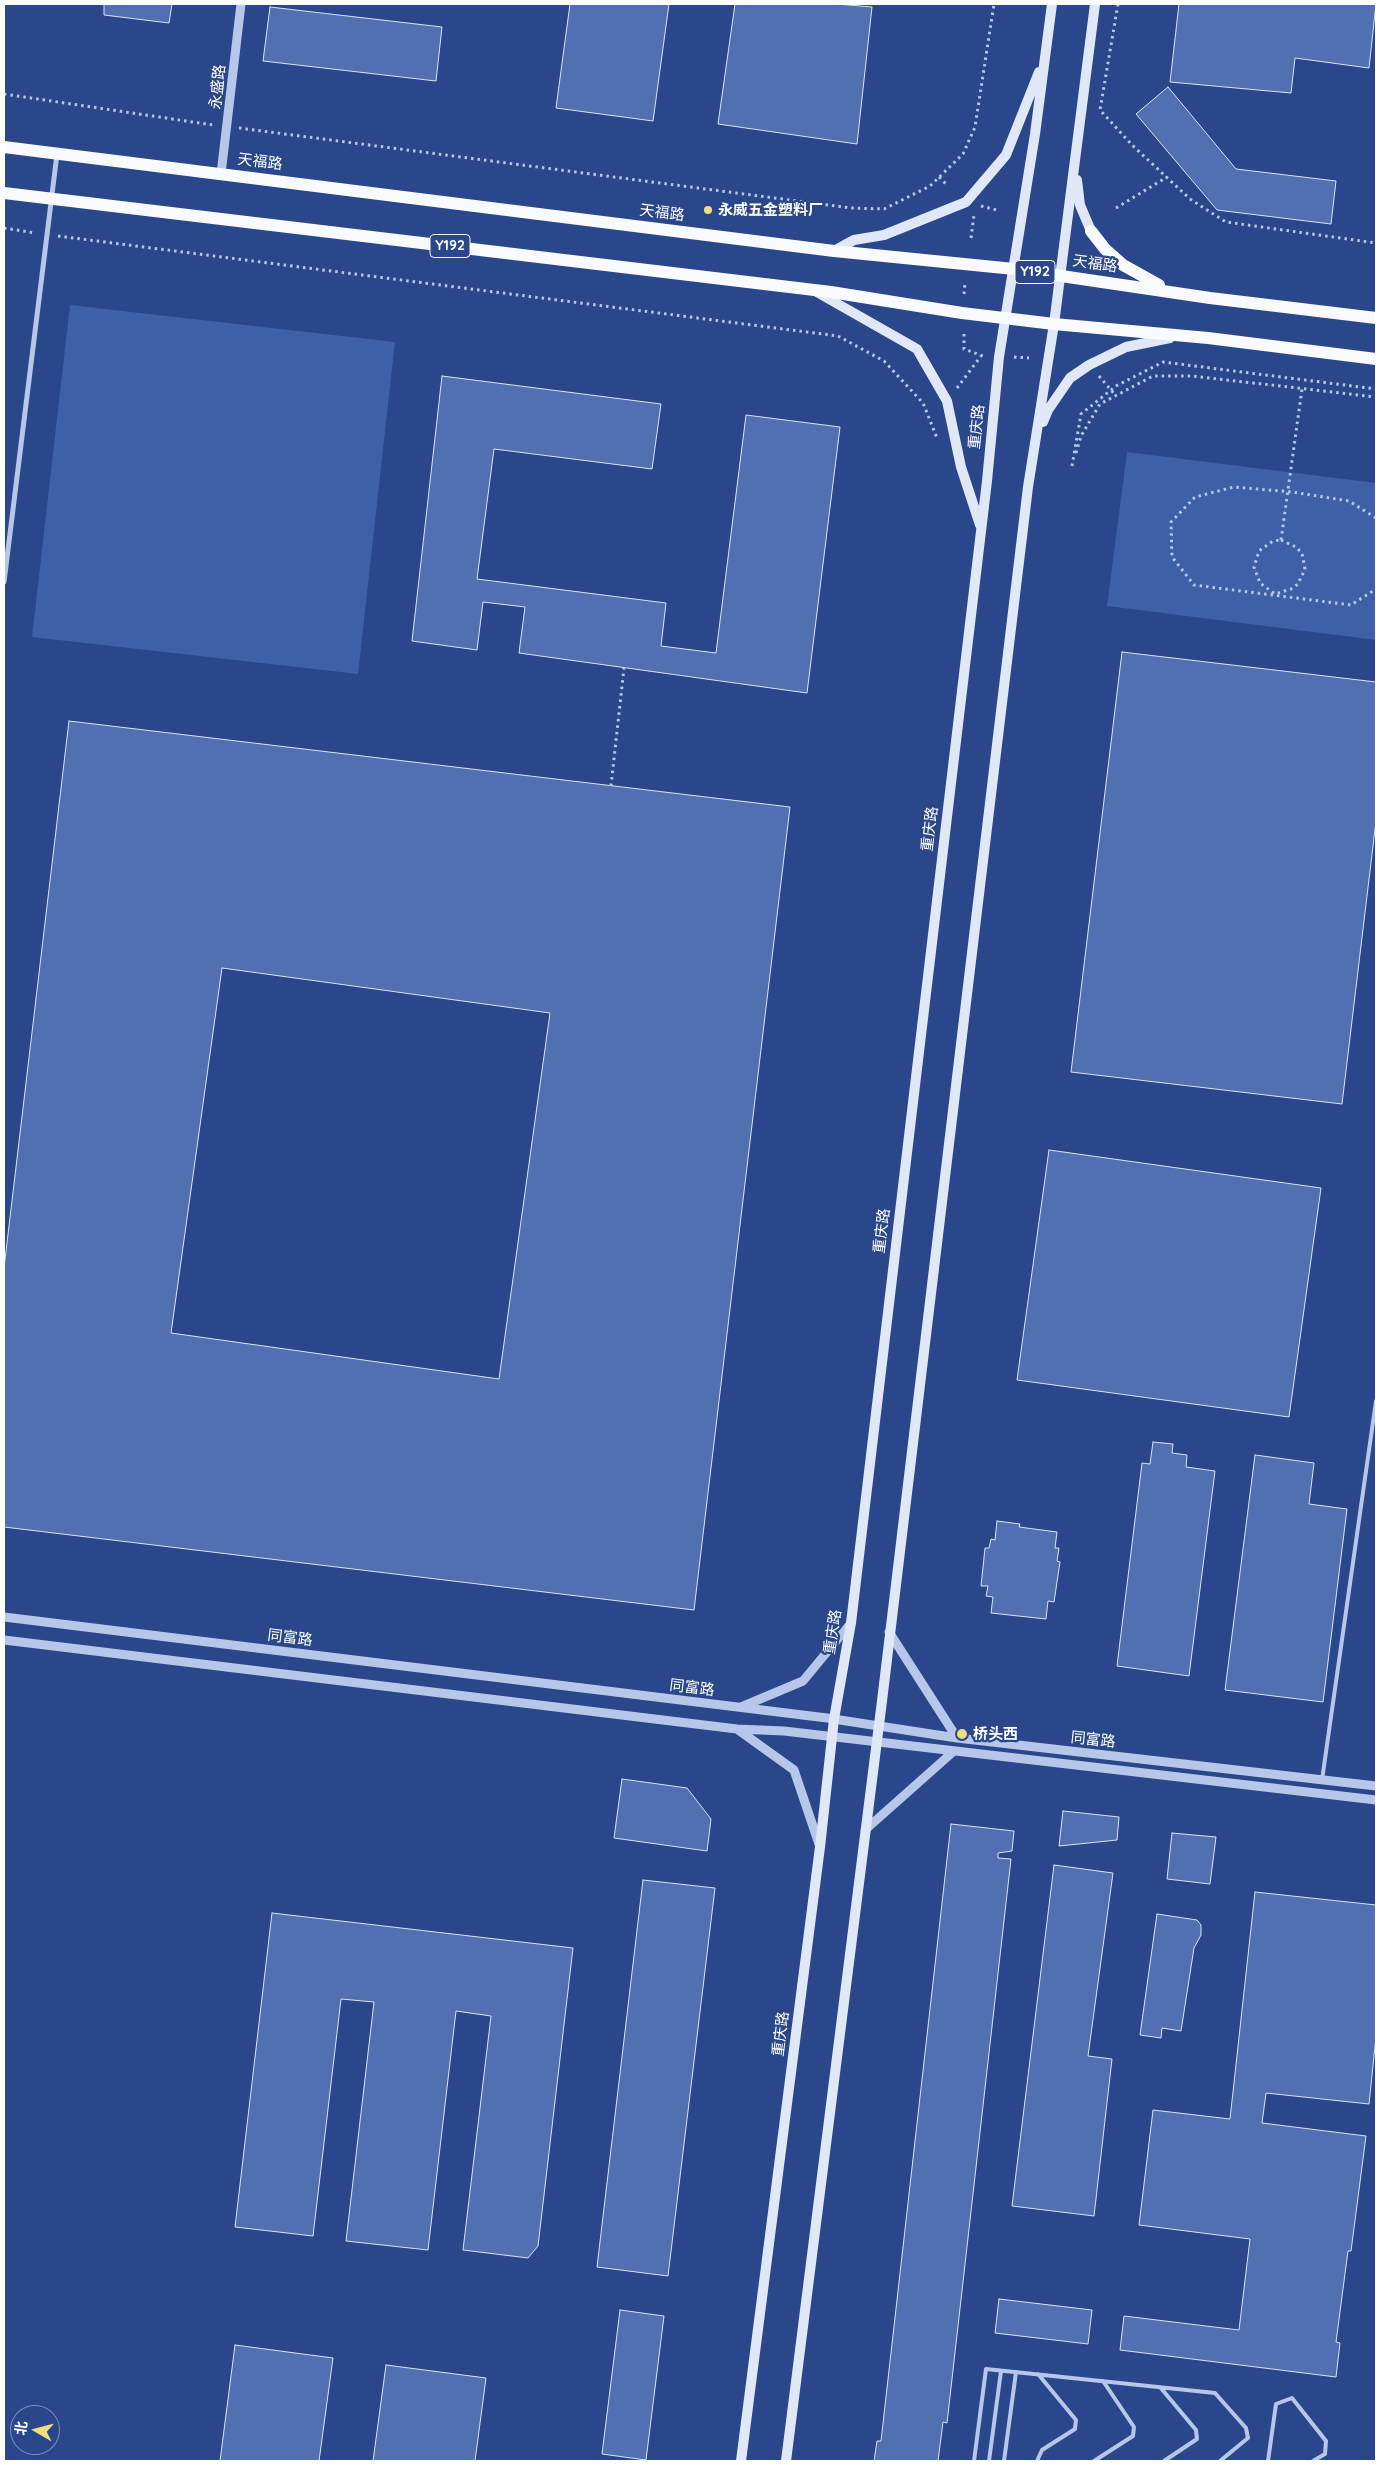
<!DOCTYPE html>
<html>
<head>
<meta charset="utf-8">
<style>
	body { margin:0 }
	#map { position:relative; width:1380px; height:2465px; overflow:hidden; background:#29478a; font-family:Quicksand,"Noto Sans SC",sans-serif }
	canvas { display:block }
	.frame { position:absolute; inset:0; border:5px solid #fff; pointer-events:none }
	.north { position:absolute; left:10px; top:2405px; width:50px; height:50px; box-sizing:border-box; background:#29478a; border:1px solid #7f91b9; border-radius:50%; rotate:278deg; font-size:14px; font-weight:700; line-height:20px; text-align:center; color:#fff }
	.north::after { content:''; display:block; margin:auto; width:18px; height:22px; background:#f0dd7d; clip-path:polygon(50% 0,100% 100%,50% 72%,0 100%) }
</style>
</head>
<body>
<div id="map">
<canvas width="1380" height="2465"></canvas>
<div class="frame"></div>
<div class="north">北</div>
</div>
<script>
const context = document.querySelector('canvas').getContext('2d');
context.lineJoin = 'round';
function fillPath(path, color) { context.fillStyle = color; context.fill(path, 'evenodd'); }
const poly = rows => new Path2D(rows.map(r => 'M' + r).join(''));
function stroke(path, color, width, dash) { context.strokeStyle = color; context.lineWidth = width; context.lineCap = dash ? 'butt' : 'round'; context.setLineDash(dash || []); context.stroke(path); }
function write(font, color, halo, rows, align = 'center') {
  context.font = font + ' Quicksand,"Noto Sans SC",sans-serif'; context.lineWidth = 4.5; context.setLineDash([]); context.textBaseline = 'middle'; context.strokeStyle = halo; context.fillStyle = color; for (const [text, x, y, turn = 0] of rows) {
    context.save(); context.translate(x, y); context.rotate((+turn || 0) * Math.PI / 180); context.textAlign = isNaN(turn) ? turn : align; if (halo) context.strokeText(text, 0, 0); context.fillText(text, 0, 0); context.restore();
  }
}
fillPath(poly([
	[70,305,395,342,358,674,32,637],
	[1127,452,1376,483,1376,640,1107,606]
]), '#3d60a6');
const building = poly([
	[104,4,172,4,169,23,104,15,104,4],
	[570,4,669,4,653,121,556,108,570,4],
	[735,4,837,4,872,7,857,144,718,124,735,4],
	[1179,4,1376,4,1369,68,1295,58,1291,93,1170,82,1179,4],
	[270,7,442,27,436,81,263,61,270,7],
	[1168,87,1236,169,1336,181,1331,224,1217,210,1136,114,1168,87],
	[442,376,661,404,652,469,494,449,477,579,666,603,661,646,716,653,746,415,840,427,807,693,519,653,525,607,483,602,477,650,412,641,442,376],
	[1122,652,1376,682,1376,821,1342,1104,1071,1072,1122,652],
	[69,721,790,807,694,1610,4,1527,4,1268,69,721],
	[222,968,550,1013,499,1379,171,1333,222,968],
	[1049,1150,1321,1188,1289,1417,1017,1380,1049,1150],
	[1153,1442,1173,1444,1172,1453,1187,1455,1186,1467,1215,1471,1189,1676,1117,1666,1142,1463,1150,1464,1153,1442],
	[1255,1455,1314,1463,1309,1504,1347,1509,1323,1702,1225,1690,1255,1455],
	[997,1521,1020,1524,1019,1527,1057,1532,1055,1548,1059,1548,1057,1561,1060,1562,1054,1602,1048,1601,1046,1619,991,1613,993,1597,986,1596,988,1586,981,1586,985,1548,989,1548,991,1539,995,1540,997,1521],
	[622,1779,687,1788,711,1819,707,1851,614,1838,622,1779],
	[1063,1811,1119,1817,1117,1840,1059,1846,1063,1811],
	[951,1824,1014,1831,1012,1851,998,1853,998,1858,1011,1859,947,2423,943,2422,938,2461,874,2461,877,2441,881,2441,951,1824],
	[1172,1833,1216,1837,1210,1884,1167,1879,1172,1833],
	[1054,1865,1113,1873,1088,2056,1112,2059,1094,2216,1012,2206,1054,1865],
	[643,1880,715,1888,668,2276,597,2267,643,1880],
	[1255,1892,1376,1905,1376,2037,1369,2104,1266,2093,1262,2123,1366,2136,1351,2251,1348,2251,1336,2342,1340,2343,1336,2377,1120,2350,1124,2316,1239,2330,1250,2239,1139,2225,1153,2110,1230,2119,1255,1892],
	[272,1913,573,1948,538,2246,528,2258,463,2250,491,2016,456,2011,428,2250,346,2241,374,2002,341,1999,313,2236,235,2227,272,1913],
	[1157,1914,1197,1920,1201,1925,1201,1935,1194,1948,1181,2031,1162,2028,1161,2038,1140,2035,1157,1914],
	[999,2299,1092,2310,1088,2344,995,2333,999,2299],
	[620,2310,664,2316,646,2460,602,2454,620,2310],
	[235,2345,333,2358,319,2461,220,2461,235,2345],
	[386,2365,486,2378,475,2461,373,2461,386,2365]
]);
fillPath(building, '#5170b1');
stroke(building, '#dae4f7', 1);
stroke(poly([
	[1118,4,1100,110,1132,145,1190,199,1226,222,1376,243],
	[4,94,213,125],
	[239,128,851,208,884,209,930,186,963,154,975,127,994,4],
	[939,177,947,185],
	[981,206,997,210],
	[1116,208,1167,177],
	[4,228,35,233],
	[58,236,838,336,884,361,923,403,937,438],
	[971,238,974,215],
	[964,294,965,283],
	[964,334,964,349,983,356],
	[1014,357,1029,358],
	[1099,376,1116,396],
	[957,388,981,356],
	[1076,453,1081,436,1100,404,1153,376,1192,376,1376,397],
	[1072,466,1081,414,1116,386,1163,362,1376,389],
	[1376,518,1349,501,1292,492,1234,487,1195,497,1171,522,1172,557,1194,585,1351,605,1376,589],
	[1281,540,1296,547,1302,553,1305,569,1298,584,1291,589,1275,594,1260,583,1254,567,1259,551,1273,541,1281,540],
	[1281,540,1302,389],
	[611,786,624,668]
]), '#b6c7e9', 3, [2.5, 4]);
stroke(poly([
	[1322,1780,1376,1401],
	[1160,2387,1196,2430,1197,2439,1164,2461],
	[974,2461,986,2369,1215,2393,1246,2428,1248,2438,1220,2461],
	[989,2461,1001,2371],
	[1004,2461,1016,2372],
	[1037,2461,1042,2450,1075,2429,1076,2420,1038,2374],
	[1094,2461,1133,2436,1134,2427,1103,2381],
	[1268,2461,1276,2404,1292,2398,1326,2441,1325,2454,1313,2461]
]), '#b6c7e9', 4);
stroke(poly([
	[4,582,57,154]
]), '#b6c7e9', 5);
stroke(poly([
	[221,174,241,4],
	[4,1617,827,1718,957,1738,1376,1786],
	[889,1632,957,1738],
	[4,1640,737,1729,784,1731,1376,1800],
	[741,1707,803,1681,851,1623],
	[737,1729,794,1770,820,1847],
	[865,1830,954,1751]
]), '#b6c7e9', 9);
stroke(poly([
	[1077,180,1080,205,1091,231],
	[834,251,854,240,884,235,966,202,1006,155,1039,72],
	[815,291,917,349,947,401,961,467,980,525],
	[1043,422,1048,410,1070,378,1089,365,1126,347,1170,338],
	[741,2461,820,1847,834,1719,851,1623,987,481,999,357,1035,134,1052,4],
	[786,2461,882,1701,1028,487,1054,324,1095,4]
]), '#e0e8f8', 10);
stroke(poly([
	[4,147,834,251,1014,269,1210,298,1376,318],
	[4,193,831,292,962,313,1054,324,1208,338,1376,359],
	[1091,231,1105,249,1123,265,1159,285]
]), '#f9fafe', 12);
for (const [x, y, r, color] of [
	[708,210,5,"#f0dd7d"],
	[962,1734,6,"#f0dd7d"]
]) { const dot = new Path2D(); dot.arc(x, y, r, 0, 2 * Math.PI); context.fillStyle = color; context.fill(dot); stroke(dot, '#29478a', 2); }
for (const [x, y, w] of [
	[450,246,40],
	[1035,272,40]
]) { const box = new Path2D(); box.roundRect(x - w / 2, y - 11.5, w, 23, 4); context.fillStyle = '#29478a'; context.fill(box); stroke(box, '#fff', 1); }
write('bold 14px', '#fff', null, [
	["Y192",450,246],
	["Y192",1035,272]
]);
write('15px', '#fff', '#29478a', [
	["永盛路",218,87,-84],
	["天福路",260,162,7],
	["天福路",662,213,7],
	["天福路",1095,264,8],
	["重庆路",977,427,-84],
	["重庆路",930,829,-83],
	["重庆路",882,1231,-83],
	["重庆路",833,1632,-81],
	["同富路",290,1638,7],
	["同富路",692,1688,7],
	["同富路",1093,1740,6],
	["重庆路",781,2034,-83]
]);
write('bold 15px', '#fff', '#29478a', [
	["永威五金塑料厂",718,210],
	["桥头西",973,1734]
], 'left');
</script>
</body>
</html>
